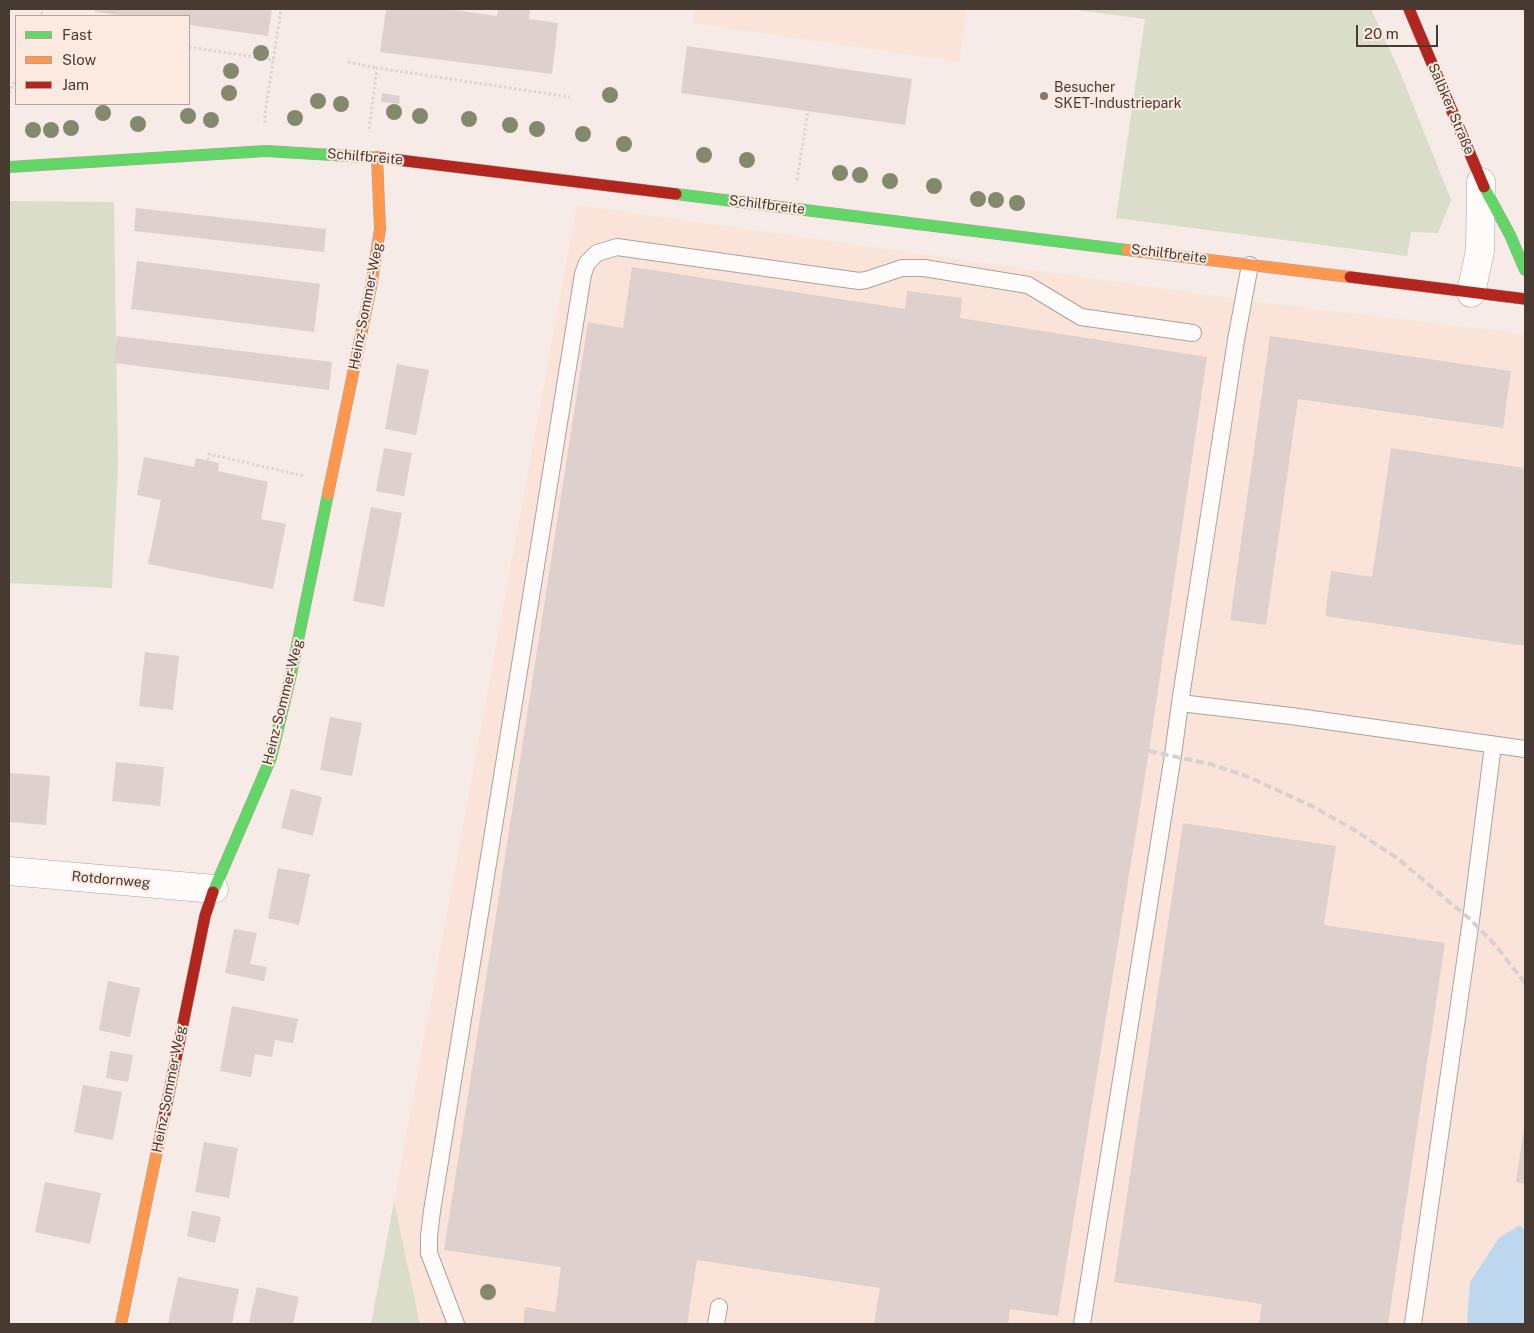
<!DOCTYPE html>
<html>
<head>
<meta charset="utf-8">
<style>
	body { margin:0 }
	#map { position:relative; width:1534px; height:1333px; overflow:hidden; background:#f6ebe6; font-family:"Public Sans",sans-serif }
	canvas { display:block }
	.frame { position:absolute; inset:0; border:10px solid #463a33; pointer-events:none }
	.legend { position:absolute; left:15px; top:15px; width:175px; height:90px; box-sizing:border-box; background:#fce9e0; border:1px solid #b3a39b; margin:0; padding:6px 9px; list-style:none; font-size:15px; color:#463a33 }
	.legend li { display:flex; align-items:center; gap:10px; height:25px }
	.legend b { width:25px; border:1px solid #b3a39b }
	.scale { position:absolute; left:1356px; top:25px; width:82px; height:22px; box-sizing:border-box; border:2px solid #463a33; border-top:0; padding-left:6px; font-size:15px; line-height:18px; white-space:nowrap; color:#463a33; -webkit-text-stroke:4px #fce9e0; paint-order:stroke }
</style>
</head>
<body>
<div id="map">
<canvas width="1534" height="1333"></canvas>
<div class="frame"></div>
<ul class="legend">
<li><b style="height:6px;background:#63d668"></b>Fast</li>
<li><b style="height:6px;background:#ff974d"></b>Slow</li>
<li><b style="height:6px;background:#b3261e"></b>Jam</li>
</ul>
<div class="scale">20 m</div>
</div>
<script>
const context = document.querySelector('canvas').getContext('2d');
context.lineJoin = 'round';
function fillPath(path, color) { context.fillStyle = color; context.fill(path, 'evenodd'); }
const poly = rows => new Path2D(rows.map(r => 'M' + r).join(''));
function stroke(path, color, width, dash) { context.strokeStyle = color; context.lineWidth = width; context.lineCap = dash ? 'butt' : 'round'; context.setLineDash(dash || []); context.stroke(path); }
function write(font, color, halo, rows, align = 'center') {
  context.font = font + ' "Public Sans",sans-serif'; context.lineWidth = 4; context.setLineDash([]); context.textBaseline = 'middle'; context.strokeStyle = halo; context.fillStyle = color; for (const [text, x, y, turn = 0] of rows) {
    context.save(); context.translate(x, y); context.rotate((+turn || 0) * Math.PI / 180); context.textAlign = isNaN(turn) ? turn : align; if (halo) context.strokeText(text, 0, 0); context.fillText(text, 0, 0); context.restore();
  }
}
fillPath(poly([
	[695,9,967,9,959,62,693,23],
	[577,205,1273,304,1525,334,1525,1324,420,1324,394,1202]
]), '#fae4d9');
fillPath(poly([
	[1069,9,1371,9,1400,72,1451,200,1438,233,1411,232,1407,256,1116,218,1145,19],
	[9,201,114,202,118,466,112,588,9,583],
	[394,1202,420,1324,371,1324]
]), '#d9ddc9');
fillPath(poly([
	[1520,1225,1525,1231,1525,1324,1467,1324,1470,1282,1499,1238]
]), '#bdd7ee');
fillPath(poly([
	[95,9,272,9,268,36,189,25,189,16,127,16,95,12],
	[386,9,447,9,497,16,498,9,530,9,529,19,558,23,552,74,380,52],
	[687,46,912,79,905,125,681,93],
	[382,93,400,96,399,104,381,102],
	[136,208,326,229,324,252,134,231],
	[137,261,320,284,314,332,131,309],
	[632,267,905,309,907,291,962,298,960,318,1207,357,1149,751,1058,1316,1010,1309,1008,1324,874,1324,880,1288,697,1260,687,1324,523,1324,525,1307,555,1312,561,1267,444,1250,588,322,623,328],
	[117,336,332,362,329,390,114,363],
	[1270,336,1511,371,1503,428,1298,399,1266,625,1230,620],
	[397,364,429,370,416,435,385,429],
	[384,448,412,453,404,496,376,491],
	[1391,448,1525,468,1525,646,1325,616,1331,571,1372,577],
	[144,457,194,467,196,458,219,463,218,471,268,482,261,519,286,524,273,589,148,564,161,500,137,495],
	[371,507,402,513,384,607,353,601],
	[145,652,179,656,173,710,139,706],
	[330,717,362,723,352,776,320,770],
	[116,762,164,767,160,806,112,801],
	[9,773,50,776,46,825,9,822],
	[291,789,322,797,313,836,281,828],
	[1183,823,1336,846,1324,925,1445,943,1388,1324,1259,1324,1262,1304,1114,1282],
	[278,868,310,874,299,925,268,918],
	[234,929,257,933,250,964,267,967,264,981,225,973],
	[108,981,140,988,130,1037,99,1030],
	[232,1006,298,1019,293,1043,275,1040,272,1057,255,1054,251,1077,220,1071],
	[110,1051,133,1055,128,1082,106,1078],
	[83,1085,122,1092,113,1140,74,1132],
	[1524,1128,1525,1128,1525,1184,1516,1182],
	[204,1142,238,1148,229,1198,195,1192],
	[45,1182,101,1193,90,1244,35,1232],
	[192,1211,221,1217,215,1243,187,1236],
	[178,1277,239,1289,232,1324,168,1324],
	[257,1287,299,1297,293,1324,258,1324,249,1322]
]), '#ded0cd');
const lane = poly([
	[1250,265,1236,340,1180,703,1291,716,1525,749],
	[456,1324,429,1253,429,1236,432,1211,583,274,587,263,597,253,617,247,859,281,866,280,902,268,924,268,1028,285,1081,317,1193,333],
	[716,1324,719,1307],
	[1082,1324,1173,755,1180,703],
	[1413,1324,1471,920,1493,745]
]);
const street = poly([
	[1471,293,1480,251,1481,182],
	[9,871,214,889]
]);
const fast = poly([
	[9,167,266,151,382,158],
	[1484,187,1510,235,1525,270],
	[676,194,1127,250],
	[213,892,271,758,290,679,328,494]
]);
const slow = poly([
	[1127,250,1350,277],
	[328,494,371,287,380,229,377,157],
	[121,1324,162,1127]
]);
const jam = poly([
	[1409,9,1484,187],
	[382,158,676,194],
	[1350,277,1525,299],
	[162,1127,205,916,213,892]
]);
stroke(lane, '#aba19c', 18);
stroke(street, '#aba19c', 29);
stroke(fast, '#aba19c', 12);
stroke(slow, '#aba19c', 12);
stroke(jam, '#aba19c', 12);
stroke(poly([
	[41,12,43,16],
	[189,47,274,60],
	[348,62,377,68],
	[9,93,16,79],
	[265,123,265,114,281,9],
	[369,129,377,68,570,97],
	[797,180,808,111],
	[208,460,209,454,304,476]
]), '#d9d6d4', 3, [2.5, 2.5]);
stroke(lane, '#fefcfb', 16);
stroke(street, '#fefcfb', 28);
stroke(fast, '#63d668', 11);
stroke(slow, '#ff974d', 11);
stroke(jam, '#b3261e', 11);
stroke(poly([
	[1149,751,1210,764,1246,776,1314,807,1356,831,1397,858,1471,920,1496,946,1525,983]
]), '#d6d2d1', 4, [8, 4]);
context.fillStyle = '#83896c';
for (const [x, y] of [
	[261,53],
	[231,71],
	[229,93],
	[610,95],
	[318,101],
	[341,104],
	[394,112],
	[103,113],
	[188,116],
	[420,116],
	[295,118],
	[469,119],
	[211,120],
	[138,124],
	[510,125],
	[71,128],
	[537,129],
	[33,130],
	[51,130],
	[583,134],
	[624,144],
	[704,155],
	[747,160],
	[840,173],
	[860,175],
	[890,181],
	[934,186],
	[978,199],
	[996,200],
	[1017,203],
	[488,1292]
]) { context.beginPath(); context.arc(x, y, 8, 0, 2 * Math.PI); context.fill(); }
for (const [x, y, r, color] of [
	[1044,96,5,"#847872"]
]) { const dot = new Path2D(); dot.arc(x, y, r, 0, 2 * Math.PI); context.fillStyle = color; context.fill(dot); stroke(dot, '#fce9e0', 2); }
write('14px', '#463a33', '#fce9e0', [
	["Besucher",1054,88],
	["SKET-Industriepark",1054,104]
], 'left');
write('14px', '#463a33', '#fce9e0', [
	["Salbker Straße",1451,109,67],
	["Schilfbreite",365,157,5],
	["Schilfbreite",767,205,7],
	["Schilfbreite",1169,254,7],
	["Heinz-Sommer-Weg",366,306,-79],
	["Heinz-Sommer-Weg",283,702,-76],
	["Rotdornweg",111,880,5],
	["Heinz-Sommer-Weg",169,1089,-79]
]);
</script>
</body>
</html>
